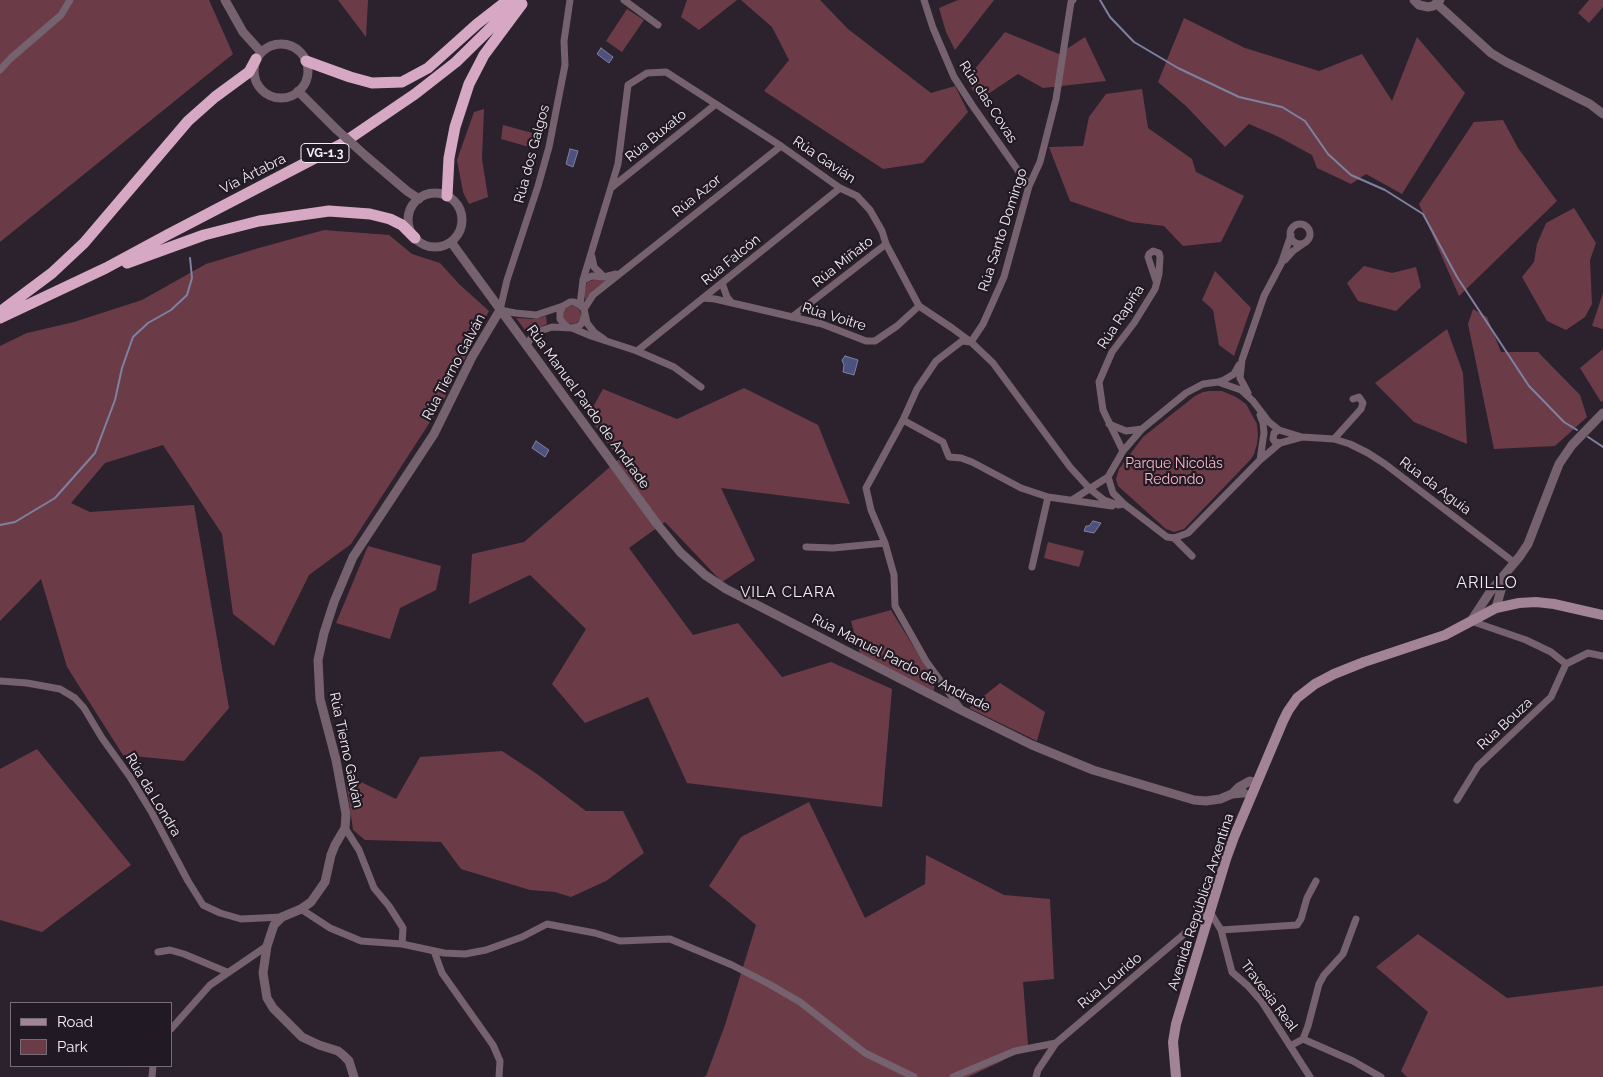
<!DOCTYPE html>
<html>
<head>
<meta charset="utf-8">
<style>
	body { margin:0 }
	#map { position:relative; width:1603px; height:1077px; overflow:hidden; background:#2b222d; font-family:Raleway,sans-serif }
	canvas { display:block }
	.legend { position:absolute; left:10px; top:1002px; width:162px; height:65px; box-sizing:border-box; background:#211923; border:1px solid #756e77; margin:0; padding:6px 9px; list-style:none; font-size:15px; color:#f4eef5 }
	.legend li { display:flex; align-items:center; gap:10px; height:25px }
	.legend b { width:25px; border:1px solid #756e77 }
</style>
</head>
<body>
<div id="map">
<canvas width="1603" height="1077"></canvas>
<ul class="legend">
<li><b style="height:6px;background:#a38396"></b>Road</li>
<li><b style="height:14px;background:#6b3c48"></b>Park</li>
</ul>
</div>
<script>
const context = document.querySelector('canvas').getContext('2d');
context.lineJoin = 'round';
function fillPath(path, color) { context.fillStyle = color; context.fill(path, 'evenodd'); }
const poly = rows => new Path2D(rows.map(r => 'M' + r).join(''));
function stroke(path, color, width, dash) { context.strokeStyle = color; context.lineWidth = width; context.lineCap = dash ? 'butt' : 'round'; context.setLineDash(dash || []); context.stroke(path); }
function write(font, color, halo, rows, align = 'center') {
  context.font = font + ' Raleway,sans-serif'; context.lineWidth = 4.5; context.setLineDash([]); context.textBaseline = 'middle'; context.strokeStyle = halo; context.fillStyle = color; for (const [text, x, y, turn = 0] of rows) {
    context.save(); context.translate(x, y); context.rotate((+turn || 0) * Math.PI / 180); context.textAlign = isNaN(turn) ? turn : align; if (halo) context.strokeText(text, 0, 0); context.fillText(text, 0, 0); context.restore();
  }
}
fillPath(poly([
	[0,0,209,0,233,54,0,242],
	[338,0,368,0,366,37],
	[687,0,737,0,699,30,681,17],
	[741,0,820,0,848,29,931,93,955,86,968,112,923,163,883,169,764,91,789,60,772,27],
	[958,0,994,0,955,50,946,32,939,8],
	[1589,0,1603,0,1603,7,1589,23,1578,13],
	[627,9,644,20,622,52,606,41],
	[1184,18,1245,48,1319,71,1362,54,1392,101,1417,37,1465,93,1402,194,1366,174,1351,184,1317,168,1312,155,1279,137,1249,124,1225,147,1186,106,1158,82],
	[1005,32,1059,54,1085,37,1106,81,1043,88,1018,74,979,100,966,80],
	[1142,89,1148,128,1192,159,1196,172,1244,196,1221,242,1183,246,1164,226,1131,222,1070,201,1049,147,1083,146,1089,117,1106,94],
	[484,109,482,159,488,197,469,204,463,192,457,160,474,112],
	[1503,120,1518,148,1557,201,1459,296,1419,204,1474,122],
	[503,125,536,134,533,148,501,139],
	[1574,208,1596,243,1590,260,1592,304,1585,317,1566,330,1547,321,1522,277,1534,262,1537,244,1546,223],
	[324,230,389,235,412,254,440,263,459,284,489,311,441,405,351,544,309,575,274,646,233,614,222,534,163,445,105,463,71,503,90,512,194,505,229,708,184,761,123,755,67,667,41,579,0,621,0,346,27,333,74,322,142,300,206,264,259,248],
	[1364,266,1392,273,1416,267,1421,287,1396,311,1358,301,1347,283],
	[1215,271,1251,308,1234,356,1219,345,1213,310,1202,300],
	[597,279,606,281,592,291,585,300,584,292,587,282],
	[1603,293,1603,329,1592,326],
	'563 315a9 9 0 1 1 18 0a9 9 0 1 1-18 0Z',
	[1473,309,1487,317,1501,352,1538,352,1580,395,1587,417,1555,446,1494,449,1468,324],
	[546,316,547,324,527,333,516,318,533,319],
	[1447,329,1463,373,1467,444,1414,422,1375,383],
	[1603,349,1603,401,1601,402,1580,368],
	[744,388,818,425,850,504,721,488,755,560,722,582,665,522,629,548,693,635,738,623,782,677,831,662,892,689,882,807,687,783,648,697,585,723,552,684,586,629,530,575,469,604,472,554,524,542,619,459,588,416,603,389,677,419],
	[1210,391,1222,391,1236,397,1246,404,1257,424,1258,435,1257,444,1254,454,1251,459,1184,529,1174,532,1166,529,1118,486,1116,479,1119,469,1143,437,1195,396,1203,392],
	[1048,542,1084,551,1079,567,1044,558],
	[368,546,441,566,436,590,400,608,390,639,336,623],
	[891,610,934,680,934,691,860,654,851,621],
	[1000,683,1045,712,1037,741,969,708],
	[37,749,131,865,42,932,0,920,0,769],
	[502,751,537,774,586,811,623,811,644,853,606,881,571,897,555,892,530,890,461,869,441,842,365,840,353,830,346,780,361,782,396,799,420,757],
	[809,802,865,918,925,884,926,855,1004,895,1050,899,1054,979,1023,982,1028,1045,1000,1062,968,1077,703,1077,706,1076,725,1025,756,925,709,886,741,837],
	[1418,934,1507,998,1603,986,1603,1077,1407,1077,1401,1071,1428,1012,1376,967]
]), '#6b3c48');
const water = poly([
	[601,48,613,57,609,63,597,54,601,48],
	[570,149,578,151,573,167,566,164,570,149],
	[845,356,858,360,854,375,843,372,844,365,842,360,845,356],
	[536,441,549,450,545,457,532,448,536,441],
	[1093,521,1101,523,1094,533,1084,531,1086,526,1089,526,1093,521]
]);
fillPath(water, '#4c527d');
stroke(water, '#7e81a1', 1);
stroke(poly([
	[1100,0,1110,17,1134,42,1178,68,1239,97,1282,107,1305,121,1328,154,1351,175,1385,190,1423,214,1457,277,1529,386,1564,422,1577,430],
	[1588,437,1603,447],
	[0,525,15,522,55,498,95,453,115,400,122,368,133,337,148,323,171,310,187,295,192,278,190,258]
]), '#7e81a1', 2);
stroke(poly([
	[570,0,564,41,565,65,549,147,538,186,507,280,500,310,515,313,536,315,563,306,570,302,574,302,580,305,584,309,587,323,594,332,604,339],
	[624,0,658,25],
	[924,0,933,28,954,77,972,105,1029,186],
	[0,70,11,58,61,15,70,0],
	[611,188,716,104],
	'1290 234a10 10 0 1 1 20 0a10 10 0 1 1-20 0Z',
	[592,257,594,267,604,277],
	[1285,260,1293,251,1303,244],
	[583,280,592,276,604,277,616,274],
	[1156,281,1148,257,1149,254,1153,251,1159,253,1160,257],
	[722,283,727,297,732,303],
	[703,298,715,299,767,311,822,324,866,341,875,341,897,326,919,306],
	[580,305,583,280,618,164,628,85,647,73,666,72,781,146,840,188,857,196,870,210,882,231,886,244,919,306,952,328,971,342,993,363,1070,467,1090,489,1104,500,1118,505,1124,504],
	[563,306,560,312,560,319,564,324,568,327],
	[584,309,593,295,781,146],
	[792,317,886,244],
	[572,328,591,336,637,351,674,367,701,387],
	[526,346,533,335,540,331,552,327,572,328,579,326,582,323,585,314],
	[637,351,840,188],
	[1218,382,1224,380,1234,374,1239,365],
	[1248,393,1240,378,1242,360,1264,296,1281,264,1291,235],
	[903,420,943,442,949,457,961,458,972,462,1021,488,1048,497,1112,506],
	[1109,424,1126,431,1142,429],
	[1279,430,1274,433,1273,439,1275,442,1280,443],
	[1302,437,1280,443,1260,460,1188,533,1174,538,1167,537,1124,504,1113,493,1108,477,1123,451,1142,429,1186,393,1203,384,1218,382,1241,390,1253,401,1269,422,1279,430,1302,437,1334,439,1350,444,1368,453,1385,464,1515,563],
	[1334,439,1361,409,1363,403,1359,397,1353,399],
	[1123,451,1103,410,1099,382,1112,352,1134,323,1155,289,1159,274,1160,257],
	[1260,460,1264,433,1263,423,1260,415],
	[1072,500,1108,477],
	[1174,538,1192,556],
	[806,547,833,548,885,543],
	[1032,567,1048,497],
	[1471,621,1526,640,1551,652,1566,664,1588,653,1603,656],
	[0,681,27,683,60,689,75,698,84,708,102,738,130,777,152,813,188,881,203,905,220,913,241,919,282,917],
	[961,709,926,661,895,606,894,575,885,543,871,510,866,488,903,420,917,389,936,361,962,341,971,342,983,324,1004,277,1029,186,1040,162,1056,99,1071,2,1073,0],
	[1457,800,1478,766,1551,697,1566,664],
	[301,909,330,928,361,941,402,944,403,928,389,906,374,888,359,850,345,828],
	[1221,930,1297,925,1301,919,1307,898,1316,881],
	[402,944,444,953,465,954,486,950,522,937,547,924,595,933,620,941,670,939,732,965,769,984,800,1002,865,1053,914,1077],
	[434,951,442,973,493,1045,500,1061,499,1077],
	[158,952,170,950,184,954,227,972],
	[171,1029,210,985,267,946],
	[1303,1039,1353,1061,1381,1077],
	[1290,1046,1303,1039,1308,1026,1319,984,1324,975,1343,954,1356,919],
	[152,1077,153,1066],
	[953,1077,1015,1051,1056,1043],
	[1036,1077,1038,1070,1056,1043,1210,912,1221,930,1232,972,1248,986,1262,1002,1310,1077]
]), '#76616e', 7);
stroke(poly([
	[225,0,243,32,261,52],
	[1414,0,1419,5,1428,7,1433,6,1440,0],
	[1437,4,1491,53,1506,62,1590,104,1603,114],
	'254 71a27 27 0 1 1 54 0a27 27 0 1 1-54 0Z',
	[298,91,336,129],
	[367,157,407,191,419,199],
	'408 220a27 27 0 1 1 54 0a27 27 0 1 1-54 0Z',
	[451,242,657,524,680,552,705,575,726,589,961,710,1032,745,1093,770,1194,800,1206,801,1220,799,1232,794,1244,793],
	[1496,608,1504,579],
	[1471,621,1490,592,1520,556,1528,544,1559,464,1572,445,1603,413],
	[1232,794,1239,787,1250,781,1257,783],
	[354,1077,349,1061,343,1055,338,1051,319,1045,302,1037,273,1008,267,998,263,973,267,946,274,925,282,917,301,909,311,902,325,882,331,855,335,845,345,828,346,814,336,760,320,699,318,660,324,633,334,602,353,557,434,434,472,357,500,310]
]), '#76616e', 9);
stroke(poly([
	[1176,1077,1173,1042,1176,1024,1226,859,1234,837,1283,721,1288,711,1297,698,1315,684,1334,674,1364,662,1445,635,1496,608,1519,603,1536,602,1554,604,1603,615]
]), '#a38396', 10);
stroke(poly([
	[306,61,350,77,372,83,402,82,428,68,477,24,508,0],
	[447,196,449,158,455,127,469,84,484,55,522,4],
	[127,263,204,235,259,221,329,211,370,214,390,219,402,225,415,238],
	[1,311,52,273,84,243,188,121,215,97,249,72,256,59],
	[0,318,106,268,169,234,340,145,415,94,456,62,519,0]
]), '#d7a8c4', 11);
stroke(poly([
	[336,129,367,157]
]), '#76616e', 9);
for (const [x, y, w] of [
	[325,153,48]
]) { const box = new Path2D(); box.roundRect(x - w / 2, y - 9.5, w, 19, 4); context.fillStyle = '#211923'; context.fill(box); stroke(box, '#f4eef5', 1); }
write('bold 12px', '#f4eef5', null, [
	["VG-1.3",325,153]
]);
write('14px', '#f4eef5', '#211923', [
	["Rúa das Covas",988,102,57],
	["Rúa Buxato",656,136,-39],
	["Rúa dos Galgos",532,154,-75],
	["Rúa Gavián",824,160,34],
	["Vía Ártabra",253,174,-27],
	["Rúa Azor",697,196,-39],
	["Rúa Santo Domingo",1003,230,-72],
	["Rúa Falcón",731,260,-39],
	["Rúa Miñato",843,262,-38],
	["Rúa Voitre",834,317,17],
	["Rúa Rapiña",1121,317,-57],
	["Rúa Tierno Galván",454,367,-62],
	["Rúa Manuel Pardo de Andrade",588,407,54],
	["Rúa da Aguia",1435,486,37],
	["Rúa Manuel Pardo de Andrade",901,663,27],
	["Rúa Bouza",1505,724,-43],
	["Rúa Tierno Galván",346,750,78],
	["Rúa da Londra",153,795,59],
	["Avenida República Arxentina",1201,902,-72],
	["Rúa Lourido",1110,981,-40],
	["Travesía Real",1269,996,53]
]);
write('14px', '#fdb9c9', '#211923', [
	["Parque Nicolás",1174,464],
	["Redondo",1174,480]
]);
context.letterSpacing = '1px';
write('15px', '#f4eef5', '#211923', [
	["VILA CLARA",788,592]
]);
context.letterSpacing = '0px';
context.letterSpacing = '1px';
write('16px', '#f4eef5', '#211923', [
	["ARILLO",1487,583]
]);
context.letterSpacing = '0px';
</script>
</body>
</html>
